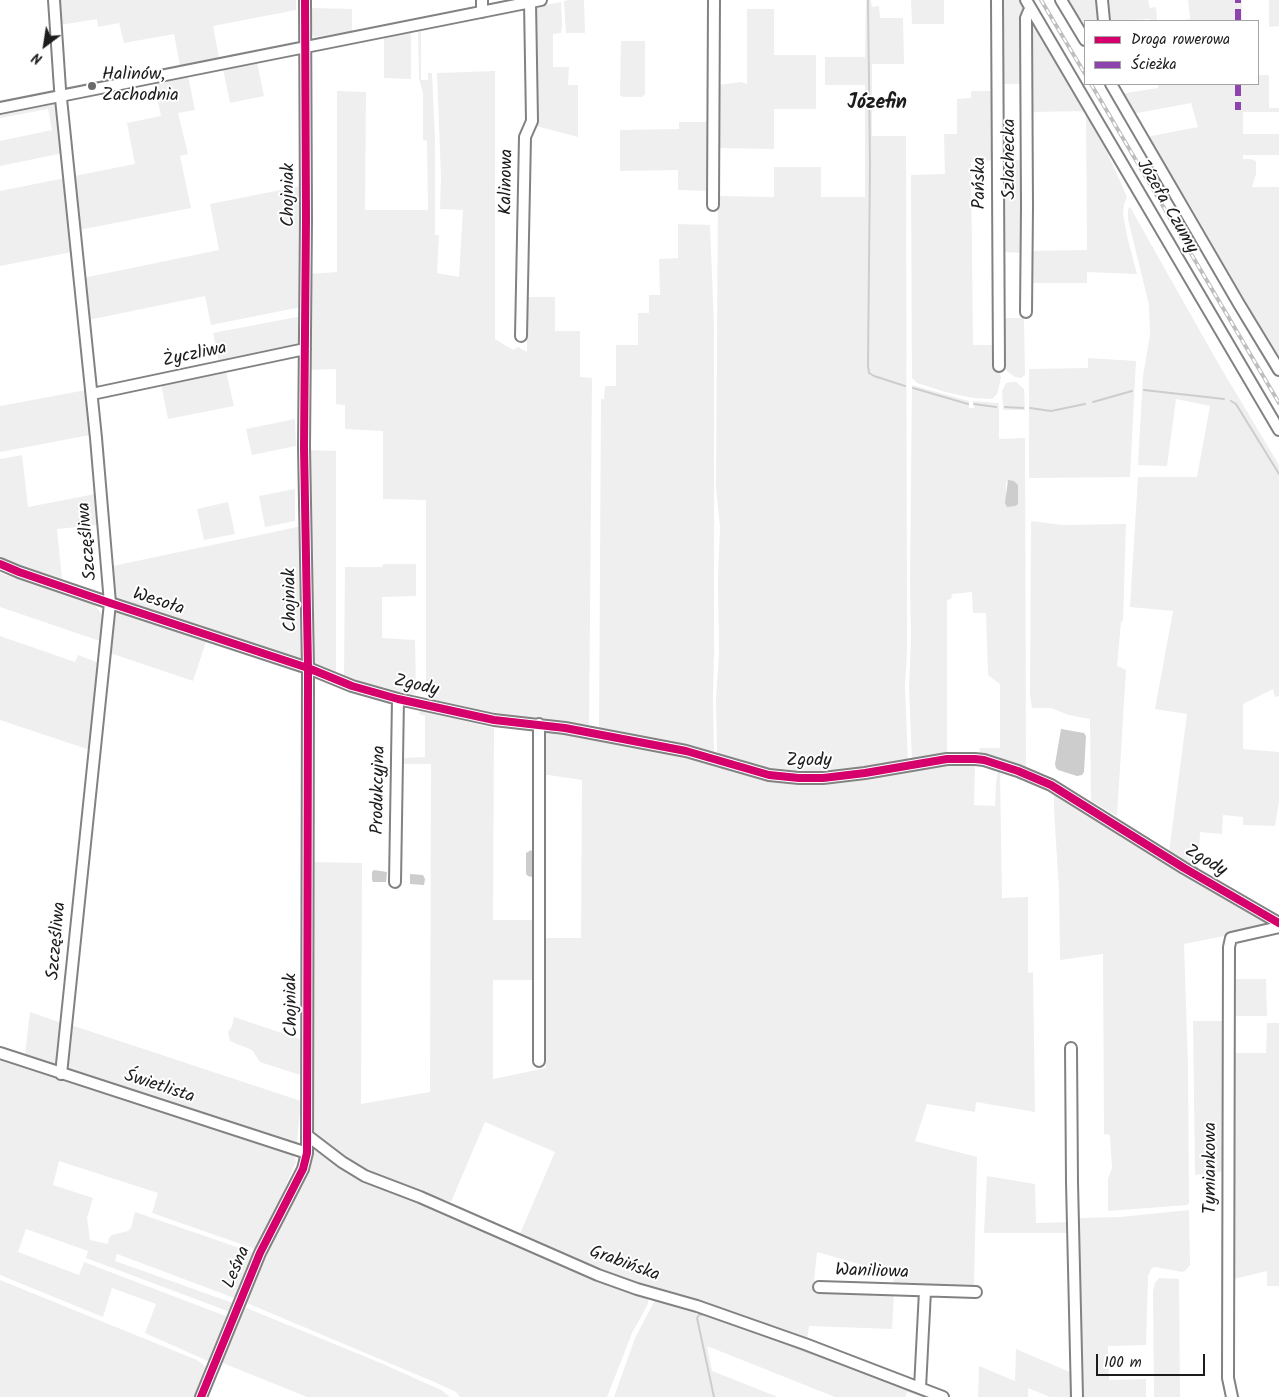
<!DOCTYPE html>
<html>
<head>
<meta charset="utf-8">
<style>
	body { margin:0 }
	#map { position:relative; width:1279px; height:1397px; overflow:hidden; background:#fff; font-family:Kalam,sans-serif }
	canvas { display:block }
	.legend { position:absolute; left:1084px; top:20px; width:175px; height:65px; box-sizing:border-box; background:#fff; border:1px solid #a4a4a4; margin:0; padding:6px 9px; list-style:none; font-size:15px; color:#1c1c1c }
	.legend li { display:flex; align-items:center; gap:10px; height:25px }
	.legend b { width:25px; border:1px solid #a4a4a4 }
	.north { position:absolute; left:20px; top:20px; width:50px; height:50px; -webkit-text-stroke:4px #fff; paint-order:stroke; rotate:211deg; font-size:14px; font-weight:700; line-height:20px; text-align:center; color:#1c1c1c }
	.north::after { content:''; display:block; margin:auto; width:18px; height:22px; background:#1c1c1c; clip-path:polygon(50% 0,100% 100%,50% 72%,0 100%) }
	.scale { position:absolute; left:1096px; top:1354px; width:109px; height:22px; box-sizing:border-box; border:2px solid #1c1c1c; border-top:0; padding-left:6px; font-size:15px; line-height:18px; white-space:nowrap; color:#1c1c1c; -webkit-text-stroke:4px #fff; paint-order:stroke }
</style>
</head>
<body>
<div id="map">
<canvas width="1279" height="1397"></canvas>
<ul class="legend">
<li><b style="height:6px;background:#d6006c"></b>Droga rowerowa</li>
<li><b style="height:6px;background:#8e44ad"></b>Ścieżka</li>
</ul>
<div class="north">N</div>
<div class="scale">100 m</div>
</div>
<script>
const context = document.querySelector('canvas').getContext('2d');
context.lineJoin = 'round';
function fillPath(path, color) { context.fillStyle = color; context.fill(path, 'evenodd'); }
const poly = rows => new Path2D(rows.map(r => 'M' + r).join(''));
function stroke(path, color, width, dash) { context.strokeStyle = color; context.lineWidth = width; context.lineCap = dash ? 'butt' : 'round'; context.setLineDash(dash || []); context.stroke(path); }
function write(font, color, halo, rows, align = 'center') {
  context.font = font + ' Kalam,sans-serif'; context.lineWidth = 4; context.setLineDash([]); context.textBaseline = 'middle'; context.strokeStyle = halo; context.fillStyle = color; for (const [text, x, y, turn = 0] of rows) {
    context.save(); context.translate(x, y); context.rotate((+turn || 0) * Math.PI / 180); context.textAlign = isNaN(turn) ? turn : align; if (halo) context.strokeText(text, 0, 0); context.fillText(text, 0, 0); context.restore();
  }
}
fillPath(poly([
	[59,0,296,0,296,10,213,26,219,58,180,66,174,34,124,43,119,23,98,27,97,19,60,25],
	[571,0,584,0,585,33,566,33,564,1],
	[866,0,871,0,872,7,879,6,880,18,903,18,904,64,872,64,872,136,906,136,907,652,905,686,908,762,867,770,807,773,772,771,717,756,716,700,719,653,718,579,720,527,716,487,718,196,774,197,774,167,821,167,821,197,865,197,865,85,825,85,825,57,865,57],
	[911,0,944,0,944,24,912,24],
	[1001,0,1021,0,1024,6,1023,13,1023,84,1002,84],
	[1065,0,1100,0,1101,21,1085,21,1085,35],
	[1106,0,1148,0,1150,8,1156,7,1157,21,1151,21,1150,19,1107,21],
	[1188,0,1242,0,1242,21,1176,21,1190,19],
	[1269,0,1279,0,1279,26,1269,27],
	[561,2,562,24,561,33,553,34,553,67,569,67,568,85,578,85,578,137,536,126,536,7],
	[312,8,352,9,352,31,314,37,312,33],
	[747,9,774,9,774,55,816,55,816,109,774,109,774,149,717,148,718,85,741,82,747,84],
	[1031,18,1099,134,1127,197,1124,204,1123,214,1127,236,1137,274,1087,272,1087,283,1028,283,1028,251,1087,250,1086,111,1032,112,1029,22],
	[421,30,421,80,428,80,428,73,432,73,435,139,435,235,439,235,437,273,459,277,463,210,440,209,441,177,437,73,495,71,495,339,513,350,518,347,527,352,527,297,555,297,555,331,580,331,580,377,592,378,589,730,546,722,547,719,488,713,434,700,426,695,426,500,383,499,383,431,345,429,345,405,336,404,336,369,309,370,309,274,337,272,337,91,366,92,365,210,428,210,427,141,423,140,423,93,419,78,418,33],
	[411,32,411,79,384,78,384,38],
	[621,41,645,41,645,94,642,97,623,97,620,95],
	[257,62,264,96,230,103,223,69],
	[1258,75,1269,75,1269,108,1279,108,1279,112,1243,112,1243,134,1279,134,1279,155,1243,155,1243,159,1250,159,1256,161,1256,174,1252,187,1279,187,1279,359,1190,205,1166,168,1163,170,1146,137,1198,127,1191,103,1132,114,1120,94,1158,88,1158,84,1258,84],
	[188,76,195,110,178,113,188,154,180,156,191,208,79,230,74,176,135,164,127,123,161,116,154,83],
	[971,91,993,91,994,160,971,162,973,345,994,345,994,368,999,369,1001,378,997,394,992,399,973,398,945,392,917,383,912,378,911,175,945,174,944,134,957,134,957,99,971,98],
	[55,103,59,106,60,111,56,114,56,119,60,119,63,153,0,166,0,141,52,130,48,109,0,118,0,114],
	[679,122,710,122,710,191,678,190,678,170,620,171,620,130,679,129],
	[1002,160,1023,160,1024,253,1003,252],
	[65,178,72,252,0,266,0,191],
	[301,186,301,307,211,325,205,296,88,320,83,278,219,250,210,204],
	[1130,207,1218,363,1279,465,1279,696,1275,697,1273,689,1243,704,1243,749,1279,752,1279,801,1275,826,1243,825,1243,817,1223,815,1222,834,1200,832,1198,871,1169,852,1187,714,1155,709,1173,611,1130,607,1138,477,1197,477,1210,406,1176,399,1167,466,1138,465,1143,376,1150,335,1149,305,1128,219,1128,209],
	[678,224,710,225,714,326,714,652,713,696,714,752,680,744,599,732,601,399,604,399,605,386,616,386,616,345,638,345,638,313,649,313,649,295,660,295,659,259,678,258],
	[302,316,302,346,219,362,213,333],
	[1003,318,1024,318,1025,375,1021,378,1015,377,1008,372,1003,366],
	[1088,358,1136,361,1130,477,1029,478,1029,369,1088,368],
	[226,371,234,406,168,419,161,384],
	[1012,382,1016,382,1024,389,1025,410,1003,410,1002,391,1006,383],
	[912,385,969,401,969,408,974,408,973,401,999,403,999,439,1025,438,1026,769,981,755,980,752,979,748,1000,748,1000,684,988,675,986,613,973,613,972,592,952,594,951,599,947,600,947,754,912,761,909,687,911,638,910,582],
	[1014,481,1018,485,1006,505,1006,482],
	[86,390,90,435,0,452,0,406],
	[295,419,296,446,252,455,246,429],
	[308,450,336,451,336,675,314,664,311,657],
	[22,455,28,507,95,494,98,525,57,529,62,579,0,558,0,459],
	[295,489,295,521,265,527,259,496],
	[228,502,235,534,204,540,197,509],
	[1031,521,1062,525,1126,524,1123,621,1121,622,1117,666,1126,670,1117,816,1091,801,1090,719,1069,715,1051,708,1032,708,1030,696],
	[302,526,303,656,299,660,116,599,113,566],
	[383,564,416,564,416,596,382,597,382,638,415,640,416,692,412,695,362,682,344,676,345,567,382,567],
	[0,573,94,604,103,616,100,641,0,607],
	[115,610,206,642,193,681,110,653,112,617,113,611],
	[0,636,75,662,78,655,99,663,90,750,0,720],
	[421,707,456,716,456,719,494,728,493,920,536,920,535,980,493,980,493,1079,546,1068,546,1058,543,1057,544,938,581,938,582,780,542,774,542,730,560,730,812,782,867,778,948,764,975,765,974,805,995,806,996,782,998,770,1000,771,1002,898,1028,897,1028,973,1033,972,1035,1112,976,1102,975,1112,927,1104,915,1141,977,1157,974,1283,970,1290,893,1287,894,1274,817,1252,813,1290,894,1293,892,1329,809,1326,807,1341,613,1277,519,1236,555,1152,485,1122,451,1202,443,1199,442,1202,348,1163,323,1140,313,1135,312,862,362,863,361,1104,430,1092,431,764,400,764,400,758,425,757,425,716,419,714],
	[1054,790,1270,923,1269,927,1184,944,1188,1066,1189,1203,1187,1205,1108,1211,1108,1179,1112,1168,1110,1135,1104,1134,1103,954,1060,960,1059,892,1054,808],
	[1236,979,1266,979,1267,1016,1236,1016],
	[30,1012,62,1023,57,1067,25,1055],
	[234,1017,300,1039,300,1075,260,1062,252,1050,230,1041,228,1032,232,1026],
	[1193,1021,1225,1021,1225,1171,1195,1175],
	[1267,1023,1279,1023,1279,1286,1267,1286,1267,1271,1234,1279,1236,1053,1266,1053],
	[71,1025,301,1101,297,1143,294,1145,66,1070],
	[0,1056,280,1149,290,1153,295,1157,296,1162,258,1250,152,1213,158,1193,59,1161,53,1185,93,1198,87,1218,90,1240,108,1244,109,1238,112,1235,128,1231,131,1228,135,1212,257,1254,237,1299,117,1254,115,1261,233,1303,230,1312,86,1258,88,1251,26,1229,18,1252,79,1275,84,1262,228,1317,210,1362,145,1333,156,1304,112,1288,103,1317,0,1275],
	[312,1146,337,1163,342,1168,363,1179,382,1186,648,1296,648,1304,632,1333,607,1397,460,1397,456,1392,439,1384,242,1301,280,1222,286,1215,306,1174,313,1156],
	[987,1176,1035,1184,1036,1223,1070,1222,1070,1235,1067,1233,984,1233],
	[1189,1210,1190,1265,1185,1271,1182,1272,1155,1267,1151,1269,1148,1276,1146,1345,1108,1346,1109,1380,1146,1379,1146,1397,1080,1397,1079,1221,1080,1218,1120,1217],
	[1159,1278,1179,1279,1180,1397,1154,1397,1153,1291,1155,1283],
	[0,1280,197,1360,207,1368,194,1397,0,1397],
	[656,1298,699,1310,939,1397,922,1397,907,1392,905,1397,835,1397,707,1346,712,1371,778,1397,614,1397,635,1338],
	[244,1307,383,1364,441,1390,450,1397,307,1397,218,1361,226,1349],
	[1016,1349,1072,1373,1071,1397,1050,1397,1028,1388,1028,1397,978,1397,979,1366,1015,1381]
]), '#efefef');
fillPath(poly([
	[1008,480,1014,481,1018,485,1018,504,1015,506,1007,507,1005,503],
	[1061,729,1084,733,1086,736,1084,772,1082,775,1077,776,1058,770,1056,768,1055,764],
	[531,850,534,854,534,876,532,877,528,876,526,874,526,853],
	[374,870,387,872,386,882,373,882,372,880,372,872],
	[410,874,423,875,425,879,424,885,410,884]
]), '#cdcdcd');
stroke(poly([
	[868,0,870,163,868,366,869,373,874,376,905,386],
	[913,388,968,404],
	[1144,390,1224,399],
	[1231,401,1236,404,1279,474],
	[1093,402,1132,391],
	[974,404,996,407],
	[1005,407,1023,408],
	[1030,408,1051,411,1085,404],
	[705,1314,699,1315,697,1318,714,1397],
	[709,1315,918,1393]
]), '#cdcdcd', 2);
const minor = poly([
	[54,0,60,89,96,438,110,603,61,1074],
	[482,0,482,12],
	[997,0,999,366],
	[1026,0,1279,430],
	[1061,0,1085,40],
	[1102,0,1104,21],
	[1111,84,1239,304,1279,370],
	[0,108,541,0],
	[713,205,714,0],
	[1026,312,1027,207,1026,18,1029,11,1031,9],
	[521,336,525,137,532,121,530,2],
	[92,394,305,349],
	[0,564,19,572,110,603,308,668,352,686,398,699,494,720,565,728,686,751,769,775,799,778,823,778,865,773,947,759,975,759,984,760,1018,771,1051,785,1184,868,1279,923],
	[395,882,398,699],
	[1071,1048,1072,1182,1077,1397],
	[0,1053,307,1153],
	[539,1061,539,724],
	[308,1136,342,1162,365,1176,420,1197,598,1275,637,1289,697,1306,805,1344,943,1397],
	[819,1287,976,1292],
	[920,1388,925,1291],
	[201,1397,260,1253,303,1169,307,1153,308,668,304,447,306,218,305,0],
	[1232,1397,1228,1378,1229,947,1231,938,1279,927]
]);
stroke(minor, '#828282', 14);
stroke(minor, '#fff', 10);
const rail = poly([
	[1041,0,1085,74],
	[1091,84,1279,403]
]);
stroke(rail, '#bebebe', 4);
stroke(rail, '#fff', 2, [5.5]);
stroke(poly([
	[1238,21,1238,0],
	[1238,84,1238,110]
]), '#8e44ad', 6, [12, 6]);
stroke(poly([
	[0,564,19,572,110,603,308,668,352,686,398,699,494,720,565,728,686,751,769,775,799,778,823,778,865,773,947,759,975,759,984,760,1018,771,1051,785,1184,868,1279,923],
	[201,1397,260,1253,303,1169,307,1153,308,668,304,447,306,218,305,0]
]), '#d6006c', 8);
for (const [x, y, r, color] of [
	[92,86,5,"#6b6b6b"]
]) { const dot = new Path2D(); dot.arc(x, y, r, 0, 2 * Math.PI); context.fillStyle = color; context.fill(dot); stroke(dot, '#fff', 2); }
write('18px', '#1c1c1c', '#fff', [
	["Halinów,",102,76],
	["Zachodnia",102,97]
], 'left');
write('18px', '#1c1c1c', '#fff', [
	["Szlachecka",1011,159,-90],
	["Kalinowa",508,182,-89],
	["Pańska",981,183,-90],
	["Chojniak",290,195,-90],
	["Józefa Czumy",1166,207,60],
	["Życzliwa",195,356,-12],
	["Szczęśliwa",89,541,-95],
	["Chojniak",292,600,-91],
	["Wesoła",158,603,18],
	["Zgody",416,687,13],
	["Zgody",809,762],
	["Produkcyjna",380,790,-89],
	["Zgody",1205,862,30],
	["Szczęśliwa",58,941,-85],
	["Chojniak",293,1005,-91],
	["Świetlista",159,1088,18],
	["Tymiankowa",1212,1168,-90],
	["Grabińska",624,1265,20],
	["Leśna",238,1268,-67],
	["Waniliowa",872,1273,2]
]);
write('bold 20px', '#1c1c1c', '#fff', [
	["Józefin",877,105]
]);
</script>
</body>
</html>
